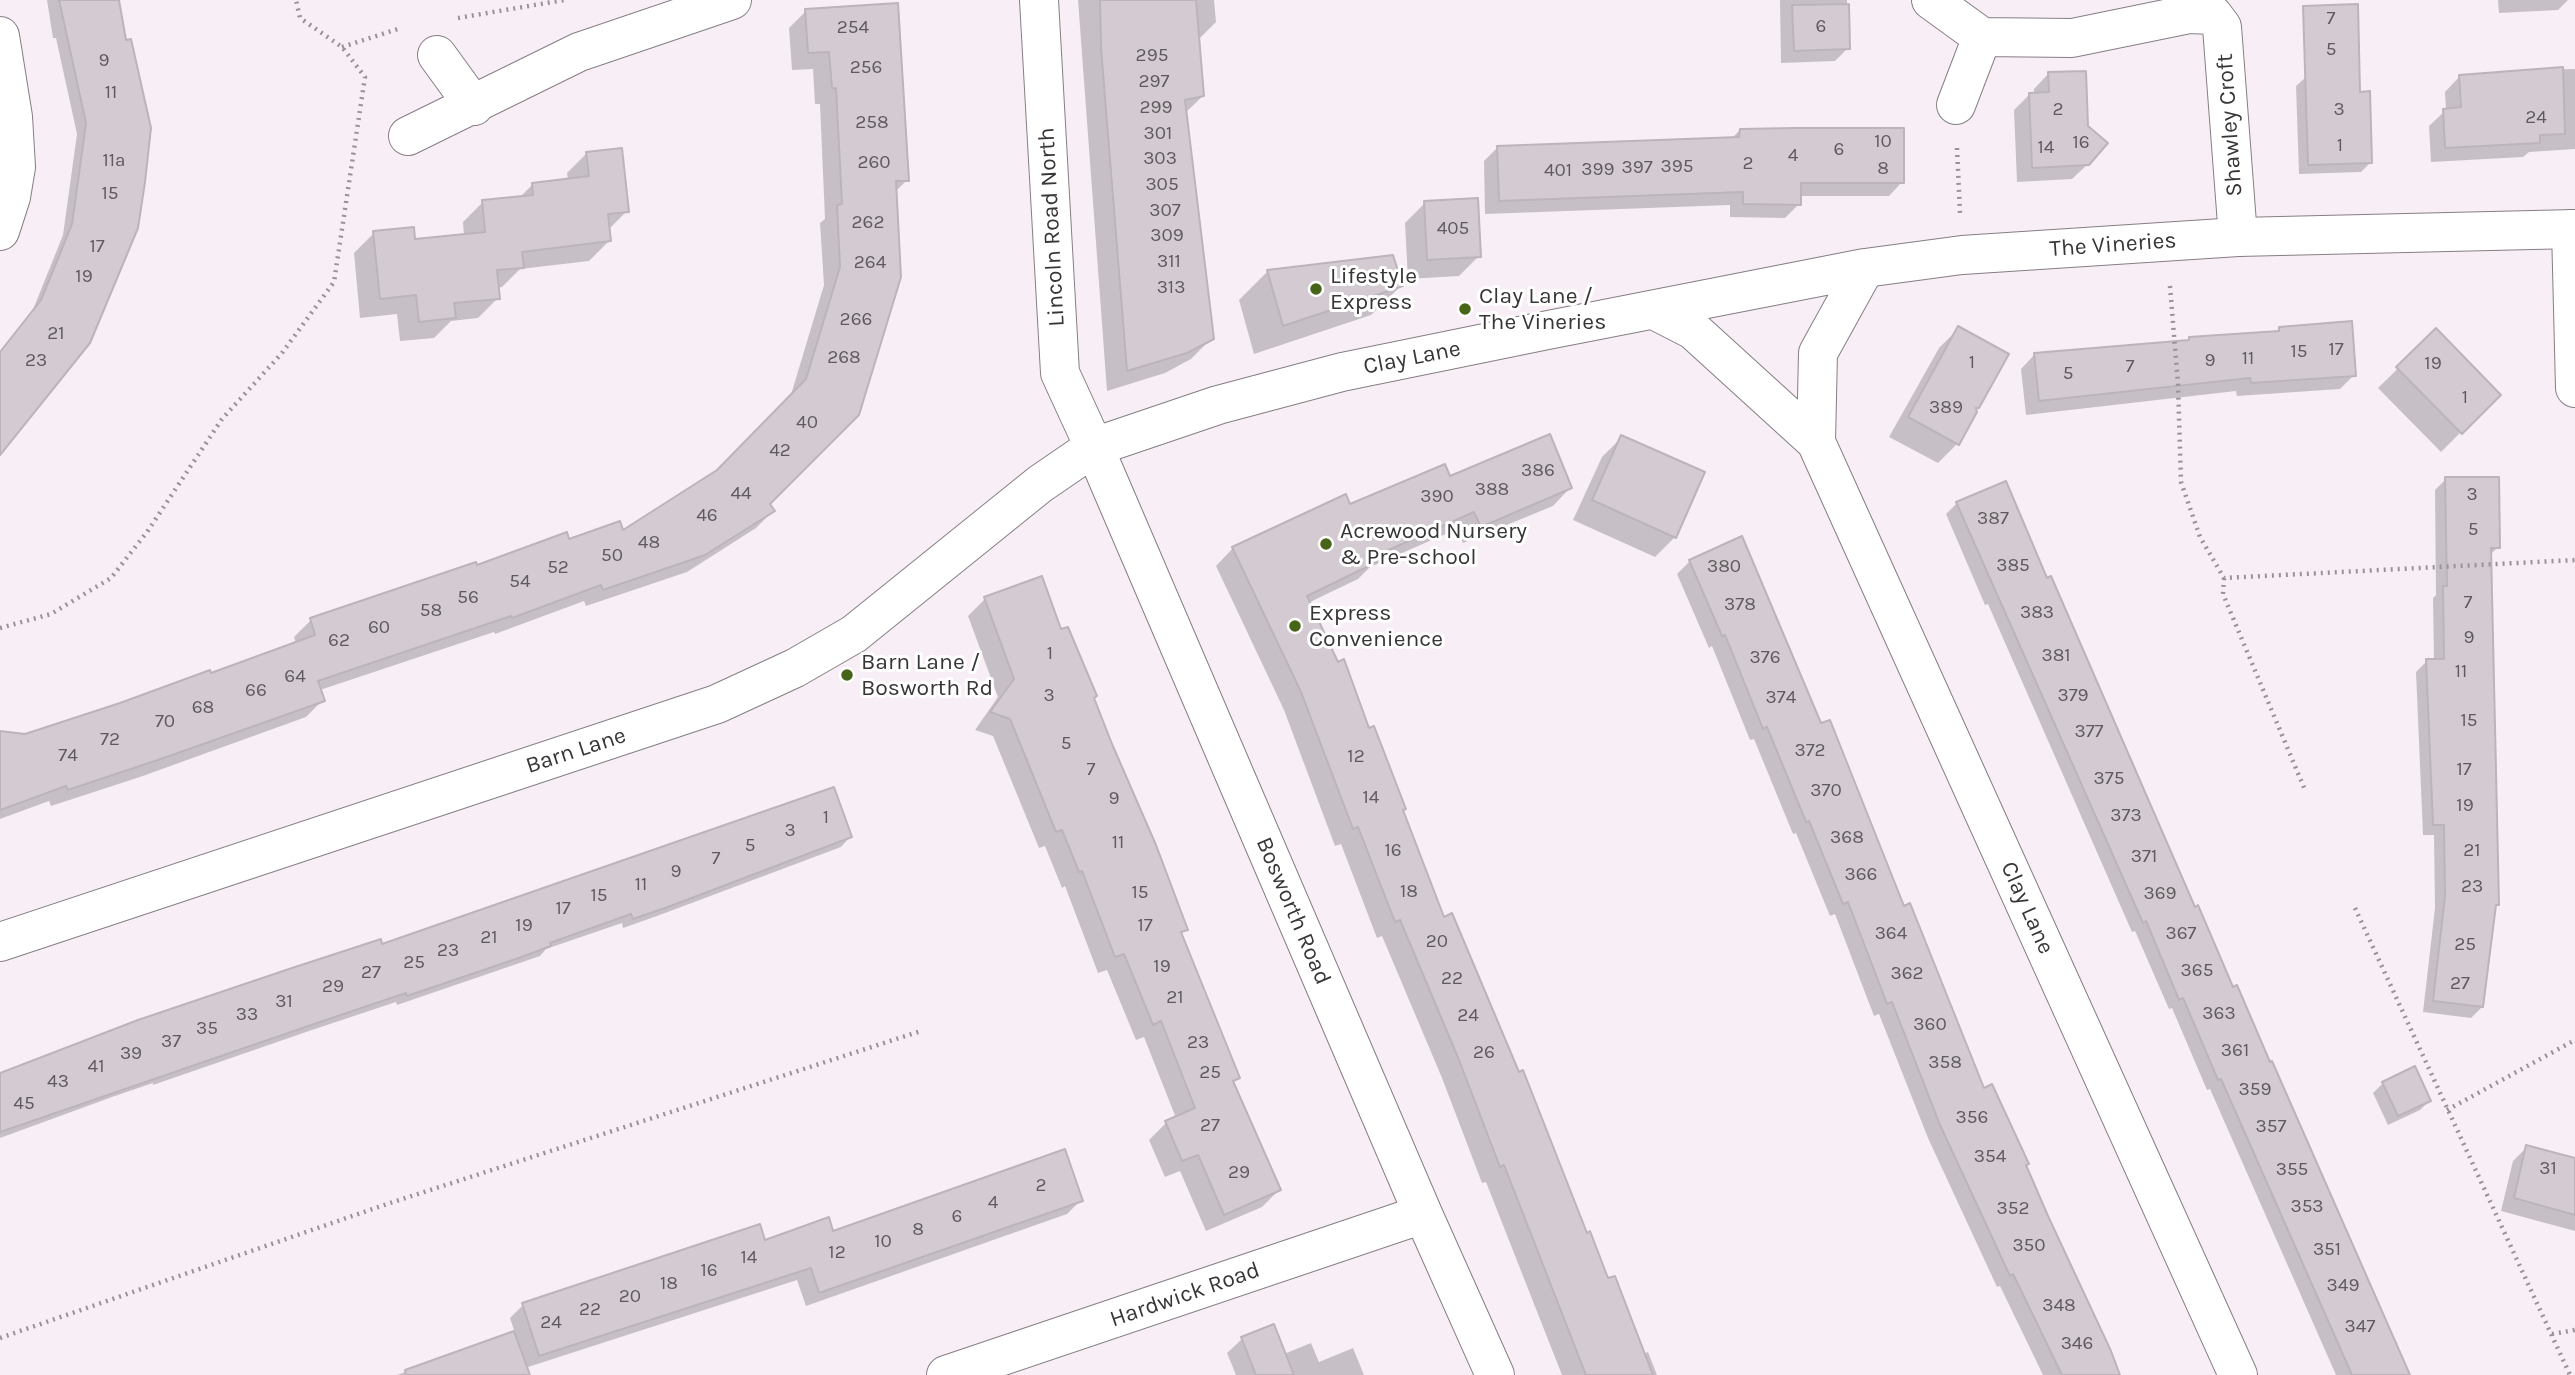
<!DOCTYPE html>
<html>
<head>
<meta charset="utf-8">
<style>
	body { margin:0 }
	canvas { display:block; background:#f8eff6 }
</style>
</head>
<body>
<canvas width="2575" height="1375"></canvas>
<script>
const context = document.querySelector('canvas').getContext('2d');
context.lineJoin = 'round';
function fillPath(path, color) { context.fillStyle = color; context.fill(path, 'evenodd'); }
const poly = rows => new Path2D(rows.map(r => 'M' + r).join(''));
function stroke(path, color, width, dash) { context.strokeStyle = color; context.lineWidth = width; context.lineCap = dash ? 'butt' : 'round'; context.setLineDash(dash || []); context.stroke(path); }
function write(font, color, halo, rows, align = 'center') {
  context.font = font + ' Karla,sans-serif'; context.lineWidth = 6; context.setLineDash([]); context.textBaseline = 'middle'; context.strokeStyle = halo; context.fillStyle = color; for (const [text, x, y, turn = 0] of rows) {
    context.save(); context.translate(x, y); context.rotate((+turn || 0) * Math.PI / 180); context.textAlign = isNaN(turn) ? turn : align; if (halo) context.strokeText(text, 0, 0); context.fillText(text, 0, 0); context.restore();
  }
}
fillPath(poly([
	[47,0,118,0,125,42,149,128,0,442,0,351,32,312,63,235,77,134,56,38,53,38],
	[1078,0,1214,0,1216,22,1198,40,1203,96,1185,113,1212,338,1191,359,1165,373,1107,391],
	[1780,0,1847,0,1848,48,1835,61,1781,63],
	[2498,0,2568,0,2558,10,2499,13],
	[806,11,907,180,895,192,768,504,773,511,756,528,687,572,586,606,584,601,495,634,494,632,320,690,323,700,306,717,140,777,51,806,49,801,0,819,0,733,26,736,210,676,296,644,294,637,311,620,475,564,476,567,568,541,622,533,717,473,790,398,824,285,820,223,825,219,820,104,815,104,813,69,792,70,789,28],
	[2575,69,2575,149,2529,152,2523,157,2431,162,2429,126,2446,110,2445,92,2460,76,2522,70],
	[2049,73,2088,164,2072,179,2017,182,2014,110,2029,95,2034,95,2034,89],
	[2306,77,2358,93,2370,163,2361,172,2299,174,2296,86],
	[1740,130,1902,182,1889,196,1799,196,1799,204,1785,218,1730,217,1730,205,1485,214,1484,161,1498,147,1731,139],
	[587,153,627,211,608,230,609,241,589,261,520,269,502,287,497,288,498,298,478,318,451,321,434,338,400,341,397,314,360,318,354,253,374,233,414,241,464,236,463,222,483,202,519,198,532,185,568,180,567,173],
	[1425,203,1479,256,1459,276,1408,279,1405,223],
	[1268,271,1401,286,1371,315,1254,354,1239,300],
	[1959,328,1978,407,1958,443,1938,463,1889,437,1939,348],
	[2279,328,2354,375,2340,389,2237,396,2236,391,2026,415,2021,369,2035,354,2187,342,2190,339,2275,333],
	[2436,331,2498,395,2441,452,2378,388],
	[1622,437,1675,537,1655,557,1573,520,1602,457],
	[1449,478,1570,488,1553,506,1463,543,1457,529,1370,567,1358,579,1308,603,1401,811,1443,919,1586,1235,1643,1354,1648,1352,1657,1375,1562,1375,1486,1182,1482,1183,1442,1078,1382,936,1377,938,1341,844,1335,846,1284,710,1216,566,1233,548,1350,506],
	[2446,479,2498,547,2490,555,2497,904,2494,908,2482,1007,2471,1018,2423,1012,2435,908,2434,835,2423,835,2416,672,2427,661,2434,661,2433,598,2436,595,2435,490],
	[1957,503,2194,909,2409,1375,2336,1375,2210,1089,2207,1090,2172,1008,2169,1009,2135,931,2132,932,1988,604,1985,605,1946,514],
	[1690,561,1820,725,1983,1090,2025,1166,2120,1375,2043,1375,2000,1286,1997,1287,1928,1138,1879,1014,1874,1016,1835,914,1830,916,1796,833,1793,834,1754,739,1750,740,1712,646,1709,648,1677,574],
	[985,599,1060,632,1092,698,1186,929,1180,935,1238,1078,1232,1084,1279,1190,1262,1207,1206,1231,1180,1171,1165,1177,1149,1140,1166,1123,1176,1118,1144,1037,1136,1040,1107,970,1098,973,1065,886,1062,888,1045,846,1039,848,993,736,975,730,998,697,968,616],
	[850,837,841,847,657,916,623,928,622,923,546,949,540,956,505,968,397,1005,396,1002,312,1030,153,1085,153,1083,112,1097,0,1138,0,1074,381,946],
	[2383,1083,2429,1101,2420,1110,2388,1125,2373,1093],
	[2527,1147,2575,1159,2575,1231,2501,1211,2513,1161],
	[1081,1200,1067,1214,806,1306,797,1280,525,1368,528,1375,397,1375,515,1333,510,1318,523,1305,764,1243],
	[1273,1326,1284,1354,1311,1343,1319,1362,1353,1348,1364,1375,1236,1375,1227,1353,1242,1339]
]), '#0003');
const building = poly([
	[59,0,119,0,126,40,131,39,151,128,145,182,138,228,90,343,0,455,0,352,41,300,72,224,86,123,59,0],
	[1100,0,1196,0,1204,96,1185,100,1214,339,1187,353,1127,371,1101,48,1100,0],
	[898,3,909,181,896,181,901,277,859,415,770,504,775,511,705,555,603,590,601,585,512,618,511,616,318,681,325,701,158,760,68,790,66,786,0,810,0,731,25,734,120,703,210,670,211,673,315,635,310,618,476,562,477,565,567,532,569,539,620,521,623,530,717,470,806,379,840,267,837,205,842,204,836,88,832,88,829,52,808,53,805,9,898,3],
	[1849,4,1850,49,1794,51,1792,5,1849,4],
	[2358,4,2360,92,2370,91,2372,163,2308,165,2303,6,2358,4],
	[2563,67,2565,134,2540,135,2540,143,2445,148,2443,109,2461,107,2459,75,2563,67],
	[2086,71,2088,126,2108,143,2089,165,2032,168,2029,93,2049,92,2048,72,2086,71],
	[1795,128,1904,128,1904,183,1801,183,1801,205,1743,204,1743,192,1499,201,1497,146,1739,137,1740,129,1795,128],
	[622,148,629,212,608,214,611,241,522,252,524,268,497,270,500,299,454,303,456,318,419,322,416,295,380,299,373,231,414,227,415,239,485,232,482,200,533,195,532,183,589,176,586,152,622,148],
	[1478,198,1481,257,1427,260,1424,201,1478,198],
	[1393,255,1403,286,1283,326,1267,270,1393,255],
	[2352,321,2356,376,2251,383,2250,378,2039,401,2034,353,2189,340,2189,337,2279,331,2279,327,2352,321],
	[1958,326,2009,354,1979,408,1976,408,1977,412,1959,445,1908,417,1958,326],
	[2436,328,2501,395,2462,434,2396,367,2436,328],
	[1550,434,1572,488,1481,527,1474,512,1375,556,1377,562,1307,596,1338,662,1344,659,1369,728,1374,726,1406,809,1403,810,1444,917,1452,913,1519,1072,1523,1070,1587,1233,1590,1231,1608,1278,1615,1276,1653,1375,1586,1375,1504,1165,1500,1167,1459,1060,1400,920,1395,922,1358,827,1353,829,1301,692,1232,547,1346,494,1350,504,1445,464,1450,476,1550,434],
	[1621,435,1705,472,1676,538,1592,500,1621,435],
	[2445,477,2499,477,2500,548,2491,548,2499,905,2496,905,2483,1007,2433,1001,2445,896,2444,825,2433,825,2426,659,2444,659,2443,586,2447,586,2445,477],
	[2006,481,2047,578,2051,576,2195,907,2198,905,2233,987,2237,985,2270,1062,2272,1061,2410,1375,2352,1375,2221,1079,2218,1080,2183,998,2179,1000,2146,921,2143,923,1956,502,2006,481],
	[1742,536,1821,723,1830,720,1904,906,1910,903,1984,1088,1992,1084,2029,1164,2026,1165,2048,1216,2111,1351,2120,1375,2062,1375,2013,1274,2010,1276,1940,1125,1892,1002,1887,1004,1848,902,1843,904,1809,821,1806,822,1767,727,1763,729,1725,635,1722,636,1689,560,1742,536],
	[1042,576,1061,629,1068,627,1097,696,1094,698,1112,744,1156,845,1188,930,1181,932,1240,1078,1233,1081,1281,1190,1224,1215,1198,1155,1182,1161,1165,1121,1195,1108,1161,1021,1153,1025,1124,954,1115,957,1082,871,1079,872,1062,830,1056,832,1010,719,990,712,1014,679,984,597,1042,576],
	[834,787,852,837,668,907,633,919,631,914,550,943,551,946,516,959,407,996,406,993,323,1021,0,1132,0,1073,138,1020,292,968,381,939,382,944,834,787],
	[2415,1066,2431,1101,2398,1116,2382,1082,2415,1066],
	[2526,1145,2575,1158,2575,1215,2514,1198,2526,1145],
	[1065,1149,1083,1201,819,1293,811,1268,539,1356,522,1303,760,1224,765,1240,829,1217,833,1231,1065,1149],
	[1274,1324,1294,1375,1256,1375,1241,1337,1274,1324],
	[514,1331,530,1375,406,1375,405,1370,514,1331]
]);
fillPath(building, '#d3cbd1');
stroke(building, '#bcb4bb', 2);
const minor = poly([
	[1931,0,1982,37,2072,38,2190,14,2213,15,2222,27,2238,237],
	[0,36,13,117,16,167,11,197,0,231],
	[437,55,474,106],
	[1956,105,1982,37],
	[408,136,579,52,732,0],
	[2571,229,2575,388],
	[1094,447,1423,1214,1495,1375],
	[946,1375,1423,1214]
]);
const tertiary = poly([
	[1039,0,1060,373,1094,447],
	[1656,311,1693,330,1816,442,2238,1375],
	[1816,442,1818,353,1865,268],
	[0,942,717,704,795,668,854,634,1040,484,1094,447,1218,405,1342,372,1548,330,1865,268,1962,255,2238,237,2575,229]
]);
stroke(minor, '#867e84', 40);
stroke(tertiary, '#867e84', 40);
stroke(poly([
	[458,18,564,0],
	[342,47,401,28],
	[1957,148,1960,213],
	[2170,286,2178,384,2181,482,2200,537,2224,578,2575,560],
	[2224,578,2223,594,2305,790],
	[0,628,51,614,111,578,147,532,222,419,282,353,334,282,365,77,342,47,300,18,296,0],
	[2355,908,2570,1375],
	[2447,1110,2575,1040],
	[2552,1334,2575,1330],
	[0,1338,387,1204,921,1031]
]), '#999398', 4.5, [2, 5]);
stroke(minor, '#fff', 38);
stroke(tertiary, '#fff', 38);
for (const [x, y, r, color] of [
	[1316,289,7,"#476519"],
	[1465,309,7,"#476519"],
	[1326,544,7,"#476519"],
	[1295,626,7,"#476519"],
	[847,675,7,"#476519"]
]) { const dot = new Path2D(); dot.arc(x, y, r, 0, 2 * Math.PI); context.fillStyle = color; context.fill(dot); stroke(dot, '#fff', 2.5); }
write('19px', '#5f5a5e', null, [
	["7",2331,19],
	["6",1821,27],
	["254",853,28],
	["5",2331,50],
	["295",1152,56],
	["9",104,61],
	["256",866,68],
	["297",1154,82],
	["11",111,93],
	["299",1156,108],
	["2",2058,110],
	["3",2339,110],
	["24",2536,118],
	["258",872,123],
	["301",1158,134],
	["10",1883,142],
	["16",2081,143],
	["1",2340,146],
	["14",2046,148],
	["6",1839,150],
	["4",1793,156],
	["303",1160,159],
	["11a",114,161],
	["260",874,163],
	["2",1748,164],
	["395",1677,167],
	["397",1637,168],
	["8",1883,169],
	["399",1598,170],
	["401",1558,171],
	["305",1162,185],
	["15",110,194],
	["307",1165,211],
	["262",868,223],
	["405",1453,229],
	["309",1167,236],
	["17",97,247],
	["311",1169,262],
	["264",870,263],
	["19",84,277],
	["313",1171,288],
	["266",856,320],
	["21",56,334],
	["17",2336,350],
	["15",2299,352],
	["268",844,358],
	["11",2248,359],
	["23",36,361],
	["9",2210,361],
	["1",1972,363],
	["19",2433,364],
	["7",2130,367],
	["5",2068,374],
	["1",2465,398],
	["389",1946,408],
	["40",807,423],
	["42",780,451],
	["386",1538,471],
	["388",1492,490],
	["44",741,494],
	["3",2472,495],
	["390",1437,497],
	["46",707,516],
	["387",1993,519],
	["5",2473,530],
	["48",649,543],
	["50",612,556],
	["385",2013,566],
	["380",1724,567],
	["52",558,568],
	["54",520,582],
	["56",468,598],
	["7",2468,603],
	["378",1740,605],
	["58",431,611],
	["383",2037,613],
	["60",379,628],
	["9",2469,638],
	["62",339,641],
	["1",1050,654],
	["381",2056,656],
	["376",1765,658],
	["11",2461,672],
	["64",295,677],
	["66",256,691],
	["3",1049,696],
	["379",2073,696],
	["374",1781,698],
	["68",203,708],
	["15",2469,721],
	["70",165,722],
	["377",2089,732],
	["72",110,740],
	["5",1066,744],
	["372",1810,751],
	["74",68,756],
	["12",1356,757],
	["7",1091,770],
	["17",2464,770],
	["375",2109,779],
	["370",1826,791],
	["14",1371,798],
	["9",1114,799],
	["19",2465,806],
	["373",2126,816],
	["1",826,818],
	["3",790,831],
	["368",1847,838],
	["11",1118,843],
	["5",750,846],
	["16",1393,851],
	["21",2472,851],
	["371",2144,857],
	["7",716,859],
	["9",676,872],
	["366",1861,875],
	["11",641,885],
	["23",2472,887],
	["18",1409,892],
	["15",1140,893],
	["369",2160,894],
	["15",599,896],
	["17",563,909],
	["19",524,926],
	["17",1145,926],
	["364",1891,934],
	["367",2181,934],
	["21",489,938],
	["20",1437,942],
	["25",2465,945],
	["23",448,951],
	["25",414,963],
	["19",1162,967],
	["365",2197,971],
	["27",371,973],
	["362",1907,974],
	["22",1452,979],
	["27",2460,984],
	["29",333,987],
	["21",1175,998],
	["31",284,1002],
	["363",2219,1014],
	["33",247,1015],
	["24",1468,1016],
	["360",1930,1025],
	["35",207,1029],
	["37",171,1042],
	["23",1198,1043],
	["361",2235,1051],
	["26",1484,1053],
	["39",131,1054],
	["358",1945,1063],
	["41",96,1067],
	["25",1210,1073],
	["43",58,1082],
	["359",2255,1090],
	["45",24,1104],
	["356",1972,1118],
	["27",1210,1126],
	["357",2271,1127],
	["354",1990,1157],
	["31",2548,1169],
	["355",2292,1170],
	["29",1239,1173],
	["2",1041,1186],
	["4",993,1203],
	["353",2307,1207],
	["352",2013,1209],
	["6",957,1217],
	["8",918,1230],
	["10",883,1242],
	["350",2029,1246],
	["351",2327,1250],
	["12",837,1253],
	["14",749,1258],
	["16",709,1271],
	["18",669,1284],
	["349",2343,1286],
	["20",630,1297],
	["348",2059,1306],
	["22",590,1310],
	["24",551,1323],
	["347",2360,1327],
	["346",2077,1344]
]);
write('23px', '#383537', '#fff', [
	["Shawley Croft",2230,125,-94],
	["Lincoln Road North",1052,227,-93],
	["The Vineries",2113,245,-4],
	["Clay Lane",1412,358,-11],
	["Barn Lane",576,751,-18],
	["Clay Lane",2027,908,66],
	["Bosworth Road",1293,911,67],
	["Hardwick Road",1185,1295,-19]
]);
write('23px', '#383537', '#fff', [
	["Lifestyle",1330,276],
	["Express",1330,302],
	["Clay Lane /",1479,296],
	["The Vineries",1479,322],
	["Acrewood Nursery",1340,531],
	["& Pre-school",1340,557],
	["Express",1309,613],
	["Convenience",1309,639],
	["Barn Lane /",861,662],
	["Bosworth Rd",861,688]
], 'left');
</script>
</body>
</html>
